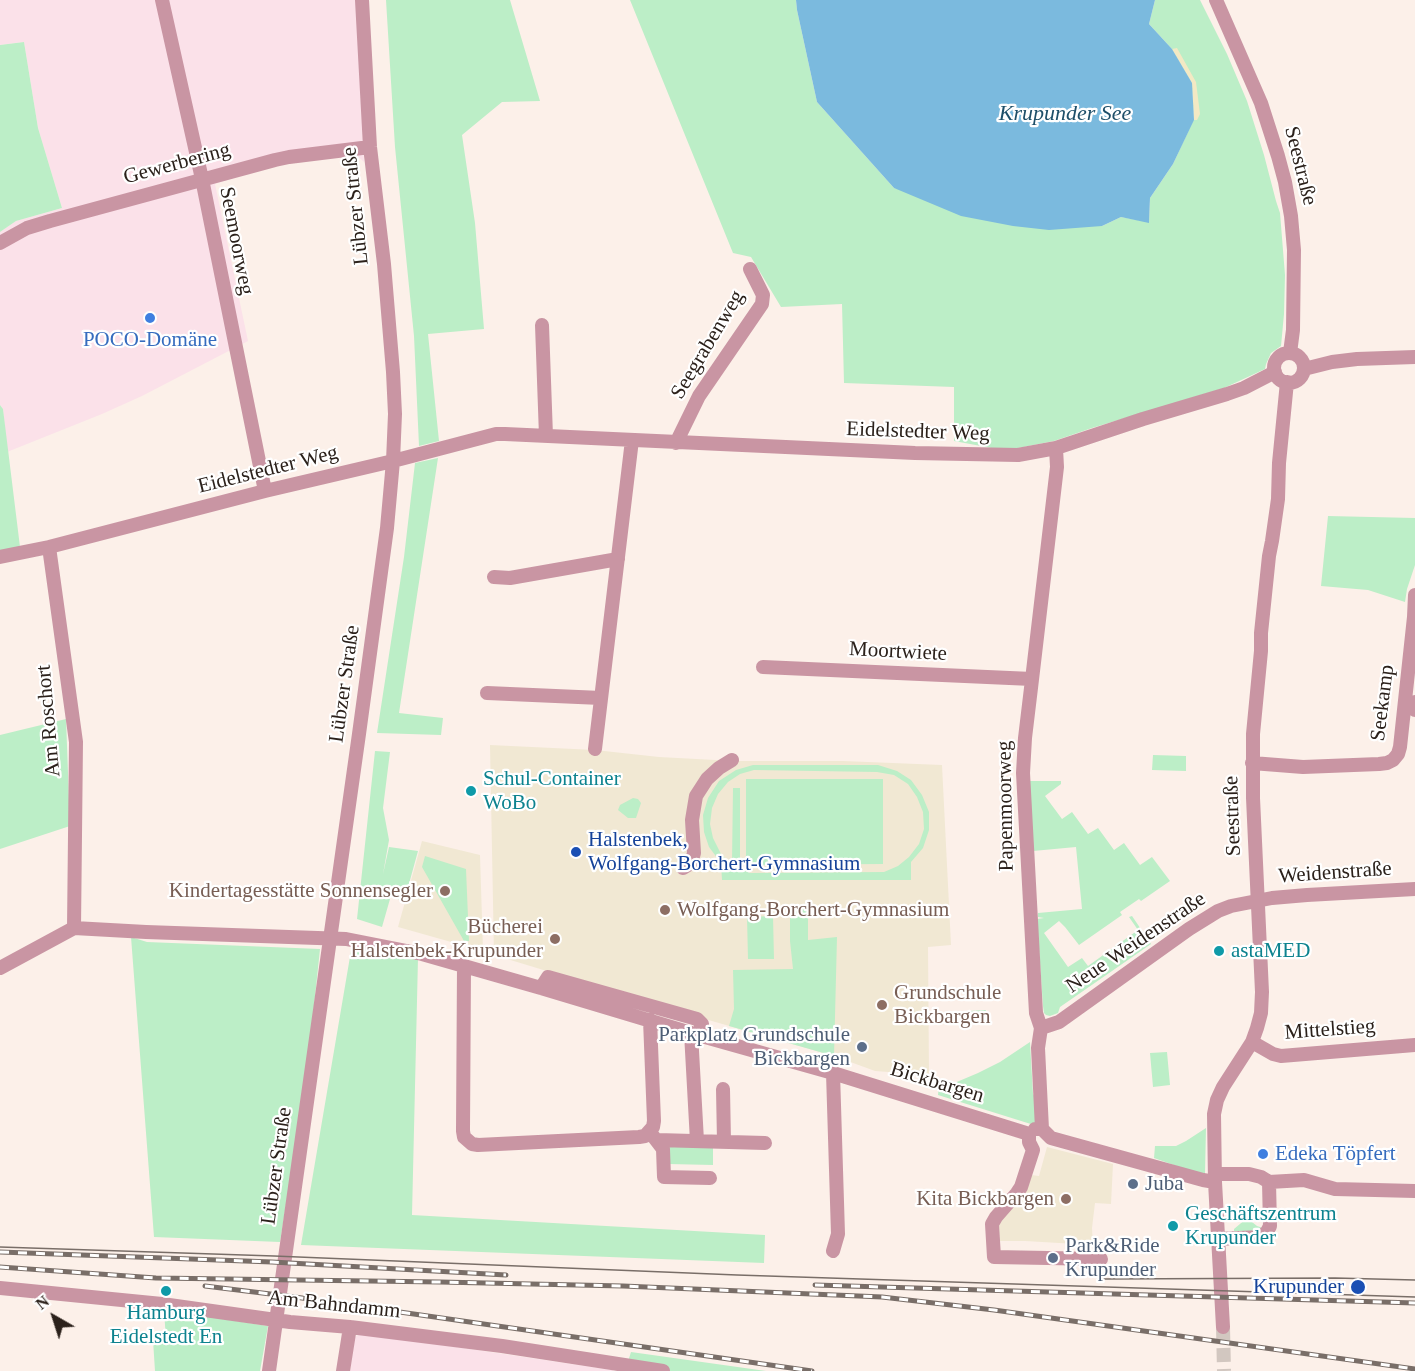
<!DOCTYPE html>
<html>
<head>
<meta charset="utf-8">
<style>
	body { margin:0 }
	#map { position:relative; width:1415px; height:1371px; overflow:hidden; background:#fcf0e9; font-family:"Times New Roman",serif }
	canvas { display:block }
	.north { position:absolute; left:24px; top:1287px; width:60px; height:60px; -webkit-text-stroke:4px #fff; paint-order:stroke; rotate:321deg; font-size:16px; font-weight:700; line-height:24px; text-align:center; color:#2b211b }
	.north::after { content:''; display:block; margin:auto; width:21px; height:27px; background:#2b211b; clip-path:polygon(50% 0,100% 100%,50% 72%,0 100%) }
</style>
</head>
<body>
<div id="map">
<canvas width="1415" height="1371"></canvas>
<div class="north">N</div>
</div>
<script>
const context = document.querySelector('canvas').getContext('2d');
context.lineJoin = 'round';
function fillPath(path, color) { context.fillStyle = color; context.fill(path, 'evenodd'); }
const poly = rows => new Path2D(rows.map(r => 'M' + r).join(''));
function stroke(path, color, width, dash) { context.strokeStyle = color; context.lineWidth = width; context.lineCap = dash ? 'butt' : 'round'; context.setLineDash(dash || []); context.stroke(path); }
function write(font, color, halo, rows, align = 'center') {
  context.font = font + ' "Times New Roman",serif'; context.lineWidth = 4.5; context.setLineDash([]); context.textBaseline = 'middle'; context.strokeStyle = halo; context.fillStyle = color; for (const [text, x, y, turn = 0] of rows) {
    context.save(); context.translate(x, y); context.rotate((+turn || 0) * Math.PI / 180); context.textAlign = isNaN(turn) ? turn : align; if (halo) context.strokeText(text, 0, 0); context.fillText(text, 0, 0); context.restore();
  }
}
fillPath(poly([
	[0,0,356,0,364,162,355,154,283,162,215,184,248,341,142,396,102,414,7,452,3,409,0,405,0,232,16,221,62,208,38,128,24,42,0,45],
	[361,1333,613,1370,613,1371,350,1371,354,1342,355,1337]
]), '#fbe1e9');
fillPath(poly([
	[490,745,595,750,659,757,734,761,843,761,942,765,951,945,928,947,929,1075,875,1071,834,1056,698,1017,494,955],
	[422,841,480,855,483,951,398,927],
	[1047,1147,1113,1164,1111,1204,1095,1203,1092,1228,1093,1245,1025,1241,1000,1241,999,1226,1001,1219,1031,1175,1039,1176]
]), '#f1e8d3');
fillPath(poly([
	[386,0,510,0,540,101,502,102,462,135,475,223,484,329,428,334,439,441,419,446,414,336,395,147],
	[630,0,796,0,797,10,817,102,894,188,1102,226,1121,217,1149,222,1150,198,1173,164,1194,119,1192,83,1172,49,1149,24,1155,0,1200,0,1227,54,1247,101,1264,155,1276,201,1280,213,1285,275,1284,314,1281,346,1271,353,1266,364,1265,369,1224,388,1092,428,1054,441,1013,449,997,449,954,441,954,387,844,383,842,304,781,307,751,257,733,253],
	[24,42,38,128,62,208,16,221,0,232,0,45],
	[0,405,3,409,20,547,0,551],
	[438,458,399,713,443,718,441,735,377,733,404,557,415,463],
	[1328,516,1415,518,1415,565,1407,589,1405,602,1368,590,1321,586],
	[66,719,70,826,0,849,0,735],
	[375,751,390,752,383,808,389,840,383,874,389,847,418,851,404,902,380,890,380,892,390,899,382,927,357,919],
	[1153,755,1186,756,1186,771,1152,770],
	[753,765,878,765,897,771,911,780,922,795,929,812,929,830,923,848,911,862,911,880,722,880,721,863,709,847,704,832,703,815,708,798,719,781,736,770],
	[754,770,877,772,894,775,908,784,917,797,923,812,924,829,919,844,909,857,898,866,884,872,750,873,733,866,721,854,713,838,710,824,712,808,718,794,728,782,740,774],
	[746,779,883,779,883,864,746,865],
	[1029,781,1061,781,1061,784,1045,796,1062,819,1072,812,1088,834,1098,828,1114,850,1124,843,1140,865,1152,857,1170,881,1141,901,1139,899,1120,912,1122,915,1079,945,1065,927,1059,921,1044,933,1068,967,1082,958,1088,966,1138,930,1129,917,1132,916,1151,944,1060,1007,1058,1013,1050,1016,1046,1015,1044,1013,1043,1006,1037,919,1044,918,1038,917,1038,913,1082,909,1076,847,1033,851],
	[733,788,740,788,740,863,732,862],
	[633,798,638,799,641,803,636,818,628,818,618,810,620,805],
	[425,856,466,869,469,941,464,941,422,867],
	[790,909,808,909,808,940,837,937,834,1056,729,1026,734,1009,733,970,793,969,790,941],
	[773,916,774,959,748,959,747,917],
	[131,937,147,942,320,949,307,1073,280,1242,154,1237],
	[352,945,418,958,412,1215,765,1235,764,1263,301,1245],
	[986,1010,986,1023,969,1023,969,1011],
	[1030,1042,1033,1094,1037,1099,1038,1117,1034,1125,938,1095,939,1086,952,1084,978,1073,1000,1062],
	[1167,1052,1170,1085,1153,1087,1150,1053],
	[1206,1128,1205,1173,1202,1175,1154,1158,1155,1146,1176,1146,1186,1141],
	[668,1144,713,1145,713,1165,668,1164],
	[1247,1218,1257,1226,1263,1228,1258,1231,1234,1233,1234,1229],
	[164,1310,268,1326,260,1371,155,1371,153,1340,166,1340],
	[631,1352,766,1371,625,1371]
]), '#bceec7');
fillPath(poly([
	[1177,48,1196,82,1200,114,1197,120,1194,120,1192,83,1172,49]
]), '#f3e9c4');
fillPath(poly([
	[796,0,1155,0,1149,24,1172,49,1192,83,1194,120,1173,164,1150,198,1149,223,1121,217,1102,226,1049,230,1013,226,961,216,894,188,817,102,797,10]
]), '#7bbade');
stroke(poly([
	[1223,1327,1224,1371]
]), '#d2c7c0', 14, [14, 7]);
stroke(poly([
	[162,0,202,179,265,491],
	[1216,0,1261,103,1278,156,1285,182,1291,216,1294,250,1293,330,1290,353],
	[0,243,27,228,50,221,275,160,289,157,370,147],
	[542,325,546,436],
	'1274 368a15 15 0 1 1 30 0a15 15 0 1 1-30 0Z',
	[1304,369,1332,362,1357,359,1415,357],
	[676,443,699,396,762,304,763,295,750,269],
	[49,547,76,742,74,928],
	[0,557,49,547,265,491,393,461,496,434,505,434,915,453,1018,455,1056,448,1143,419,1227,394,1244,388,1275,372],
	[494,577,510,578,618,559],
	[763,667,1032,679],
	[487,693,601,698],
	[1415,702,1415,710],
	[595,749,632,440],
	[1252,763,1303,767,1379,764,1387,763,1393,760,1398,754,1400,747,1414,617,1415,595],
	[683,868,691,863,694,853,692,820,696,796,707,779,719,768,732,760],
	[464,966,463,1131,464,1137,472,1144,478,1145,639,1137,645,1136,653,1127,654,1121,650,1020],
	[0,968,74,928,146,932,346,939,422,954,541,988,691,1033,833,1073,1029,1134],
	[541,988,548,977,697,1019,702,1024,699,1035],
	[1041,1028,1059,1022,1189,929,1218,911,1231,906,1272,898,1307,895,1415,889],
	[691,1033,697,1141],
	[1252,1042,1273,1054,1281,1056,1415,1045],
	[833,1073,838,1234,833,1251],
	[723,1089,724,1142],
	[1035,1129,1042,1129,1051,1138,1203,1180,1215,1182],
	[1042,1129,1038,1048,1041,1028,1036,1013,1023,773,1025,738,1031,688,1057,467,1056,448],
	[1029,1134,1029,1142,1033,1150,1021,1187,1017,1193,996,1217,992,1224,994,1257,1101,1259],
	[653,1136,663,1149,664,1177,710,1178],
	[657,1140,765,1143],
	[1215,1174,1249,1174,1261,1177,1269,1182,1304,1180,1335,1189,1415,1191],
	[1219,1239,1260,1237,1267,1232,1270,1226,1269,1182],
	[0,1288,162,1304,290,1322,350,1327,502,1346,663,1371],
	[1223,1327,1215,1182,1214,1114,1217,1100,1223,1087,1252,1042,1257,1028,1261,1013,1262,992,1253,798,1253,734,1261,651,1261,633,1269,556,1272,541,1278,499,1279,463,1287,382],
	[269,1371,359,734,387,528,393,461,395,414,393,372,384,264,370,147,362,0],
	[343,1371,350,1327]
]), '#c995a3', 14);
stroke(poly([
	[0,1247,274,1256,737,1275,1415,1297],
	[1103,1279,1335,1278,1415,1280]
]), '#796e68', 1.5);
const rail = poly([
	[0,1252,272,1262,506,1275],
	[0,1267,156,1278,440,1282,623,1286,882,1297,994,1310,1415,1369],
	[815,1285,1415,1303],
	[205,1286,295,1297,812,1371]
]);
stroke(rail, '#796e68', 5);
stroke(rail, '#fff', 3, [9]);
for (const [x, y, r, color] of [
	[150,318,6,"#3f7fe0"],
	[471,791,6,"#0f9aa8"],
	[576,852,6,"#1a4fb4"],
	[445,891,6,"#8d6e63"],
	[665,910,6,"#8d6e63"],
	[555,939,6,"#8d6e63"],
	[1219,951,6,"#0f9aa8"],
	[882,1005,6,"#8d6e63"],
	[862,1047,6,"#5c6f8a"],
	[1263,1154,6,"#3f7fe0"],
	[1133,1184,6,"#5c6f8a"],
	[1066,1199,6,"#8d6e63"],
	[1173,1226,6,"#0f9aa8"],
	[1053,1258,6,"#5c6f8a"],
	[1358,1287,8,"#1a4fb4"],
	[166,1291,6,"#0f9aa8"]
]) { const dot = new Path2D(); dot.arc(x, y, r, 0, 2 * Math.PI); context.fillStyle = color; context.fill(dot); stroke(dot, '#fff', 2); }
write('21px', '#2b211b', '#fff', [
	["Gewerbering",177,164,-15],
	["Seestraße",1300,166,76],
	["Lübzer Straße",356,206,-96],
	["Seemoorweg",236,241,79],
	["Seegrabenweg",708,345,-59],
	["Eidelstedter Weg",918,432,2],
	["Eidelstedter Weg",268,470,-14],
	["Moortwiete",898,652,3],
	["Lübzer Straße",345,684,-82],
	["Seekamp",1383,703,-83],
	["Am Roschort",49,721,-95],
	["Papenmoorweg",1006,806,-91],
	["Seestraße",1233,816,-92],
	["Weidenstraße",1335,873,-4],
	["Neue Weidenstraße",1136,943,-34],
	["Mittelstieg",1330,1030,-4],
	["Bickbargen",937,1083,17],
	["Lübzer Straße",277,1166,-82],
	["Am Bahndamm",334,1305,6]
]);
write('21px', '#366cbe', '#fff', [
	["POCO-Domäne",150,340],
	["Edeka Töpfert",1275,1154,"left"]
]);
write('21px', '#0d838f', '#fff', [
	["Schul-Container",483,779],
	["WoBo",483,803],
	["astaMED",1231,951],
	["Geschäftszentrum",1185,1214],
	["Krupunder",1185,1238],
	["Hamburg",166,1313,"center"],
	["Eidelstedt En",166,1337,"center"]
], 'left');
write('21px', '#164399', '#fff', [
	["Halstenbek,",588,840],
	["Wolfgang-Borchert-Gymnasium",588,864],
	["Krupunder",1344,1287,"right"]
], 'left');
write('21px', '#785e54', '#fff', [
	["Kindertagesstätte Sonnensegler",433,891],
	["Wolfgang-Borchert-Gymnasium",677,910,"left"],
	["Bücherei",543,927],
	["Halstenbek-Krupunder",543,951],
	["Grundschule",894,993,"left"],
	["Bickbargen",894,1017,"left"],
	["Kita Bickbargen",1054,1199]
], 'right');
write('21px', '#4e5e75', '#fff', [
	["Parkplatz Grundschule",850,1035,"right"],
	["Bickbargen",850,1059,"right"],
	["Juba",1145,1184],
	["Park&Ride",1065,1246],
	["Krupunder",1065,1270]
], 'left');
write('italic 22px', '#1e4f69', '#fff', [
	["Krupunder See",1065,114]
]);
</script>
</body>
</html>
